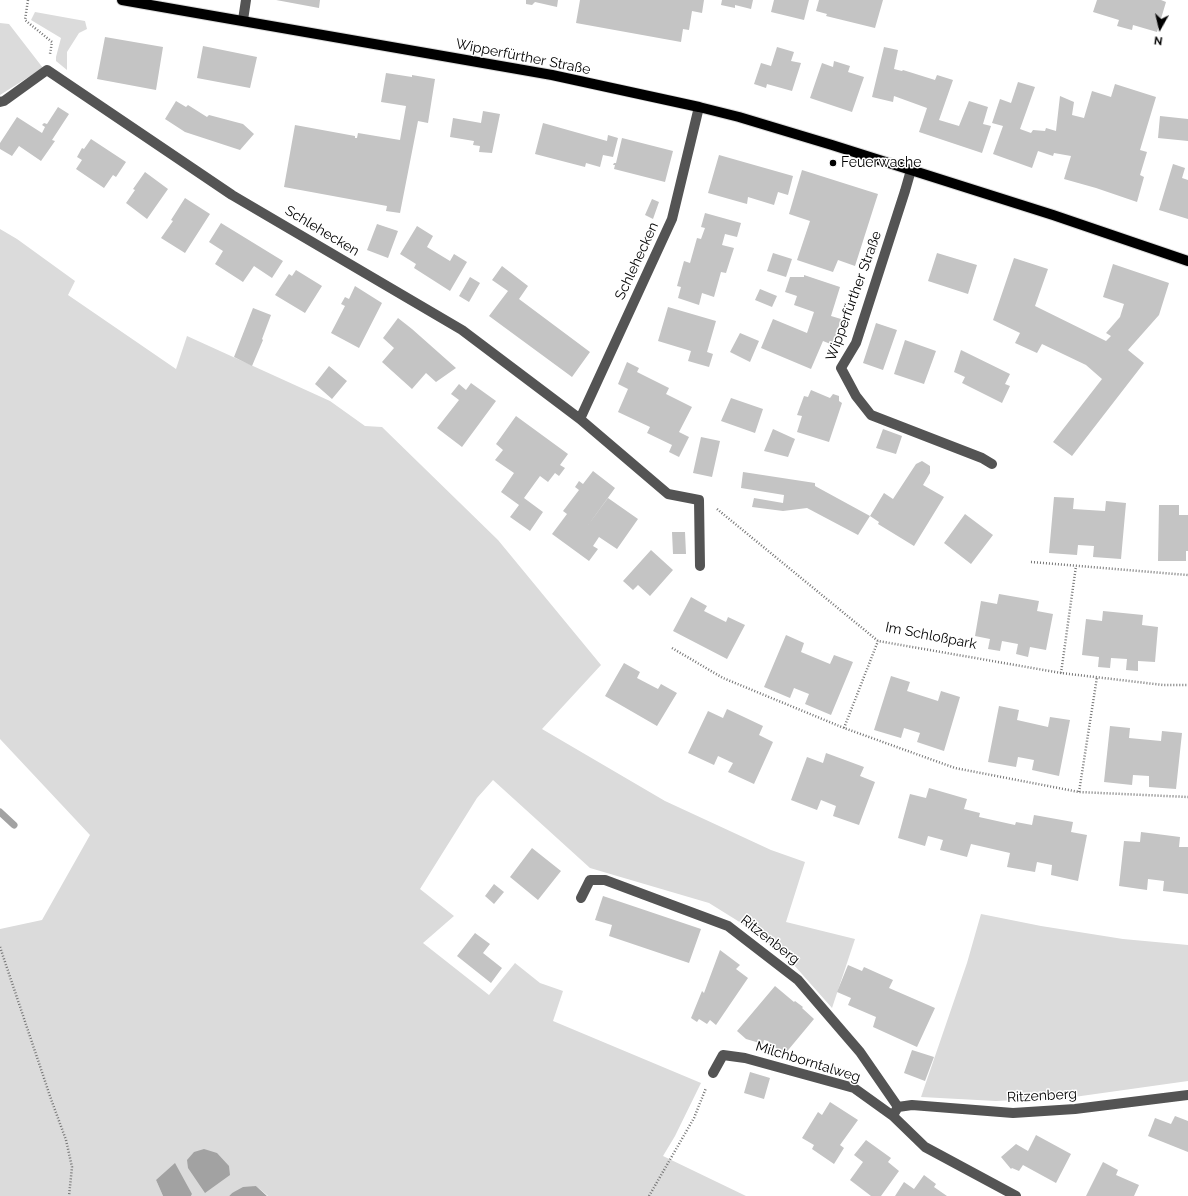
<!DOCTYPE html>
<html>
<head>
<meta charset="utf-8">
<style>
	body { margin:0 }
	#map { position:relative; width:1188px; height:1196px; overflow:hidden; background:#fff; font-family:Raleway,sans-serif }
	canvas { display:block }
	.north { position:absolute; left:1140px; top:8px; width:40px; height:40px; -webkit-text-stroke:3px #fff; paint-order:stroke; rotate:188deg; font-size:11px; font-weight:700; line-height:16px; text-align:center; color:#000 }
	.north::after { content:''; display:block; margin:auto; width:14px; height:18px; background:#000; clip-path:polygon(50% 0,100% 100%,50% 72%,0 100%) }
</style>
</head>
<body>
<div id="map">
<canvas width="1188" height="1196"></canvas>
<div class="north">N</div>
</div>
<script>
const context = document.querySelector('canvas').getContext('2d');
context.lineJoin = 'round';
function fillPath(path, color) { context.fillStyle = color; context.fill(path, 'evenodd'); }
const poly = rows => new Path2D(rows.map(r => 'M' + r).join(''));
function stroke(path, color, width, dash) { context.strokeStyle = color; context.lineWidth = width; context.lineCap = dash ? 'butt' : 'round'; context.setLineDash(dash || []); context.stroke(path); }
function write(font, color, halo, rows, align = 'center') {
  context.font = font + ' Raleway,sans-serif'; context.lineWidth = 3; context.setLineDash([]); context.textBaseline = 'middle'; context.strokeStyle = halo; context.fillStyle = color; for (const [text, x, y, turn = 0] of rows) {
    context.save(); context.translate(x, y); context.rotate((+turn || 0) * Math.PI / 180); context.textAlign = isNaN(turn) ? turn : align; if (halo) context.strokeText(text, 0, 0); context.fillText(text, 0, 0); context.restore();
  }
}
fillPath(poly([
	[35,12,85,21,87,29,79,33,67,52,67,70,56,61,56,57,61,38,31,20],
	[0,23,9,24,43,68,0,95],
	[0,229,17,239,75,281,68,295,176,369,187,336,330,401,365,426,382,427,498,540,601,665,542,729,665,801,771,850,805,862,786,922,855,939,832,1008,786,956,746,926,709,903,590,868,493,780,477,798,420,889,454,916,423,943,489,995,515,963,540,983,563,991,553,1021,701,1083,675,1136,663,1156,746,1196,268,1196,256,1186,232,1193,229,1196,191,1196,192,1194,156,1180,163,1196,0,1196,0,929,42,920,90,835,0,739],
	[981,914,1041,926,1123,939,1188,945,1188,1081,1074,1097,996,1101,921,1097,967,963]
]), '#dbdbdb');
fillPath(poly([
	[204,1149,217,1153,229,1166,230,1175,205,1193,188,1168,187,1160,194,1152],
	[175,1163,192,1194,191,1196,163,1196,156,1180],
	[256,1186,267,1196,229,1196,232,1193,243,1187]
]), '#a2a2a2');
stroke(poly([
	[0,812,14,825]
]), '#a2a2a2', 7);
fillPath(poly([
	[276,0,320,0,319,8],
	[526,0,558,0,557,7,535,2,532,5,526,4],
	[580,0,704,0,702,13,692,11,689,30,683,29,681,42,576,23],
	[722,0,753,0,751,9,735,5,735,8,721,5],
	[774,0,809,0,804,20,771,12],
	[819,0,883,0,875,28,826,16,827,14,816,11],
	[1097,0,1161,0,1166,2,1157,32,1133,25,1132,30,1117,26,1119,20,1093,12],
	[105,37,163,47,156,90,97,79],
	[203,46,257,57,250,88,197,78],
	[777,47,794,52,791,61,801,63,792,91,767,84,766,88,754,84,761,63,771,66],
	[884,47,898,50,894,69,902,71,903,70,935,80,937,75,953,80,939,120,959,126,969,101,988,107,983,124,991,126,982,153,919,132,927,108,894,96,893,102,872,97],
	[834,61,850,66,848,72,864,77,852,112,810,98,822,63,833,67],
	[386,73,412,77,412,75,435,79,428,123,418,121,400,213,386,211,387,206,284,187,295,125,355,136,355,138,357,138,358,133,400,140,406,106,381,102],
	[1018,82,1035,87,1020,129,1031,133,1033,130,1045,131,1046,128,1056,131,1060,96,1074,102,1072,115,1084,118,1092,91,1111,97,1115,84,1156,97,1140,150,1147,152,1140,175,1144,177,1137,202,1096,188,1064,179,1071,156,1054,153,1053,156,1038,151,1032,168,993,154,1003,126,992,123,1000,99,1011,103],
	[176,101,186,107,188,105,207,117,209,115,243,124,254,134,240,150,185,132,165,119],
	[58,107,69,114,52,140,55,141,41,161,19,146,12,156,0,149,0,143,17,117,42,133,45,127,42,125,44,123,47,124],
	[483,111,500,114,492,153,479,152,480,146,473,145,474,141,450,137,453,118,481,123],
	[1160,116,1188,119,1188,141,1158,138],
	[543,123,607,141,608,135,618,138,613,157,603,155,600,167,586,163,585,167,535,154],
	[622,138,673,151,665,182,614,169,615,165,613,165,614,163,616,163],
	[91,139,126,162,116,177,113,175,104,188,76,169,82,160,77,157,82,148,84,149],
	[719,155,793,176,788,195,778,192,774,205,748,197,747,204,708,193],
	[1173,164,1185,168,1182,178,1188,180,1188,219,1159,210],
	[802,170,878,194,855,266,838,260,833,272,797,260,810,221,789,214],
	[145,172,168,189,147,219,126,203,135,190,133,189],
	[185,198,210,214,185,253,161,238,173,221,171,220],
	[652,199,659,202,653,219,645,215],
	[705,213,741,223,737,237,725,234,722,245,734,248,726,273,721,272,714,297,702,293,699,305,678,298,681,287,677,286,684,261,690,263,697,238,701,239,705,228,701,227],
	[221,223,283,261,272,278,254,266,243,282,215,264,223,251,209,242],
	[377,224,398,231,388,258,367,250],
	[417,226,433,236,427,247,450,261,454,254,467,262,450,291,414,268,416,264,400,254],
	[773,253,792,259,786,277,767,271],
	[937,253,977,265,968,294,928,281],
	[1014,258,1048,269,1035,306,1106,341,1111,336,1106,333,1120,317,1124,304,1103,297,1113,264,1169,283,1159,315,1128,350,1144,363,1072,456,1053,442,1102,379,1086,365,1042,344,1037,353,1015,343,1020,333,993,320],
	[502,266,528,286,519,299,590,352,572,377,489,316,508,291,492,280],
	[296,270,322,286,305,313,275,295,289,274,292,276],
	[804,275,840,287,831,316,841,319,833,345,823,341,811,369,761,348,773,319,807,333,814,312,794,305,797,296,785,292,790,277,804,277],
	[470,277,480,283,469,302,459,296],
	[355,286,382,303,359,348,331,333,345,306,341,304,345,297,349,299],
	[760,289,777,296,772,307,755,300],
	[668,307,716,321,707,352,713,354,709,367,688,361,691,351,658,341],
	[253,308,271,315,262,339,263,340,252,366,234,357],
	[398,318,412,329,456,368,436,382,426,373,412,389,382,362,394,348,383,338],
	[876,323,897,330,883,370,863,363],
	[740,333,759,341,750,362,730,352],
	[905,340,936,351,924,384,894,374],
	[961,350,1010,374,1005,384,1010,386,1002,403,962,383,965,377,954,372],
	[627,362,639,368,637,372,669,388,666,394,692,407,679,432,689,437,679,457,669,452,672,445,647,433,650,427,618,412,628,389,618,384],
	[329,366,347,381,332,399,315,384],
	[471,383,496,401,462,447,437,428,459,400,451,394,459,384,466,390],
	[811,390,830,398,833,394,839,396,839,401,842,403,829,442,797,432,802,416,797,415,804,396,808,397],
	[731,398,763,409,755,433,721,421],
	[516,416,568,454,560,465,565,468,559,476,555,473,548,482,540,476,524,498,543,512,530,531,510,517,519,505,501,492,514,473,495,460,503,450,496,444],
	[773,429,795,439,788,457,764,451],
	[883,429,902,436,896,454,876,448],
	[701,437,720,441,712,477,693,473],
	[922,461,930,466,930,473,923,485,944,497,914,546,878,524,879,522,870,516,884,493,893,499,916,464],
	[593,471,615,488,586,528,608,498,638,519,617,549,599,537,593,546,598,549,589,561,552,534,567,514,563,511,579,490,575,487,579,481,583,484],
	[743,472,815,483,815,486,870,516,858,535,807,508,783,511,752,507,754,498,783,503,784,495,741,488],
	[1054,497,1074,498,1073,509,1105,511,1106,501,1126,503,1121,559,1093,557,1094,546,1078,545,1077,555,1049,553],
	[1159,505,1179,505,1179,515,1188,515,1188,551,1186,551,1186,561,1158,561],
	[965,514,993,535,971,564,944,543],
	[672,532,685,532,686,554,673,554],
	[651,550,673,570,650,596,638,585,633,590,623,581],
	[999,594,1039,601,1037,611,1053,614,1046,650,1030,647,1028,657,1016,654,1018,644,1002,641,1000,651,988,649,990,639,975,636,981,601,997,604],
	[691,597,707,606,704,611,726,622,728,617,745,625,727,659,673,631],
	[1103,611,1143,615,1142,625,1158,627,1155,662,1138,661,1138,671,1126,670,1127,659,1111,658,1110,668,1098,667,1099,657,1082,655,1086,619,1102,621],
	[786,635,804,643,801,652,830,664,834,655,853,662,831,715,805,704,809,694,794,688,790,698,764,687],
	[624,663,640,672,637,678,658,689,661,684,677,693,657,726,605,696],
	[891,676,910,682,907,691,938,701,941,691,960,697,944,751,917,742,920,733,904,728,901,738,874,730],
	[999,706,1019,710,1017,720,1048,727,1050,717,1070,720,1059,776,1032,770,1034,760,1018,757,1016,767,988,762],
	[727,709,763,726,759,735,773,742,754,784,728,772,733,763,718,756,714,765,688,753,708,711,723,718],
	[1110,726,1130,728,1129,738,1161,741,1162,731,1182,733,1176,789,1149,787,1149,776,1133,775,1132,785,1104,782],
	[826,753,864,767,860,776,875,782,859,825,833,816,836,806,821,800,817,810,791,800,807,757,823,763],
	[929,788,967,799,964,809,980,813,979,817,1015,825,1016,822,1032,825,1034,815,1073,822,1071,832,1087,835,1078,881,1051,875,1052,865,1037,862,1035,872,1007,867,1010,853,971,844,967,857,940,850,943,840,928,836,925,846,898,838,910,794,926,798],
	[1141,832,1180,837,1179,847,1188,847,1188,894,1163,891,1164,881,1148,879,1147,890,1119,886,1124,841,1140,842],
	[532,848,561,871,538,900,510,877],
	[494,884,504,892,494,904,485,896],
	[603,896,701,929,689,963,609,936,612,925,595,920],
	[475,933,490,944,483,953,502,968,491,983,457,956],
	[720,950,740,965,736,969,748,978,716,1025,710,1020,707,1024,699,1019,697,1022,691,1018,702,991,704,993],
	[848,965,862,971,864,967,893,980,889,988,935,1008,917,1047,873,1027,876,1017,848,1005,851,998,837,992],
	[775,986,794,1002,795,1001,803,1007,802,1008,814,1019,784,1055,768,1041,764,1040,763,1044,746,1039,737,1031],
	[912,1050,934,1057,925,1081,904,1073],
	[750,1072,770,1078,764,1099,744,1093],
	[830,1102,858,1120,840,1145,844,1148,834,1164,812,1149,814,1145,802,1138,818,1112,822,1115],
	[1175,1116,1188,1121,1188,1152,1148,1136,1155,1118,1171,1124],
	[1036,1135,1071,1154,1056,1183,1023,1165,1019,1171,1012,1168,1011,1169,1001,1157,1016,1144,1028,1151],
	[866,1140,891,1158,888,1162,899,1171,881,1196,871,1196,850,1180,863,1162,854,1155],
	[1103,1162,1118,1170,1116,1175,1139,1185,1134,1196,1086,1196],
	[924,1175,936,1184,934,1187,947,1196,895,1196,904,1182,914,1189]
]), '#c4c4c4');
const major = poly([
	[122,0,552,75,699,107,739,117,832,145,1053,215,1188,261]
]);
stroke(major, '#dbdbdb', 12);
stroke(poly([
	[28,0,25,20,52,42,50,54],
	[717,509,878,641,1061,673,1163,685,1188,685],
	[1031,562,1188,575],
	[672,648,723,678,844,728,955,768,1079,792,1188,797],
	[1061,673,1076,566],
	[844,728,878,641],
	[1079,792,1097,677],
	[0,947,51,1099,66,1140,72,1167,69,1196],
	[649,1196,694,1118,706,1088]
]), '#767676', 2.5, [1, 2]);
stroke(poly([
	[243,20,246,0],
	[0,102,4,101,47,70,232,195,462,330,580,419,668,494,699,500,700,566],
	[911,170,905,191,856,343,841,368,856,396,871,415,982,458,992,464],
	[580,419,672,219,699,107],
	[581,898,590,880,605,880,728,926,798,980,860,1052,898,1107],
	[713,1073,723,1055,745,1058,854,1088,893,1116,925,1147,1016,1196],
	[895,1112,898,1107,912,1105,1013,1113,1075,1109,1188,1095]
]), '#545454', 10);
stroke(major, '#000', 10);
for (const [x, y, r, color] of [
	[833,163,4,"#000"]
]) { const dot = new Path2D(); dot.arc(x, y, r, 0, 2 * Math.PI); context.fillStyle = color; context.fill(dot); stroke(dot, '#fff', 1.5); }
write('14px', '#000', '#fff', [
	["Wipperfürther Straße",523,57,11],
	["Schlehecken",322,231,31],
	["Schlehecken",637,261,-65],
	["Wipperfürther Straße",854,296,-70],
	["Im Schloßpark",931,636,11],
	["Ritzenberg",770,940,38],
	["Milchborntalweg",808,1062,17],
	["Ritzenberg",1042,1096,-3]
]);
write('14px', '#000', '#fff', [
	["Feuerwache",841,163]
], 'left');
</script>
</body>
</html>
